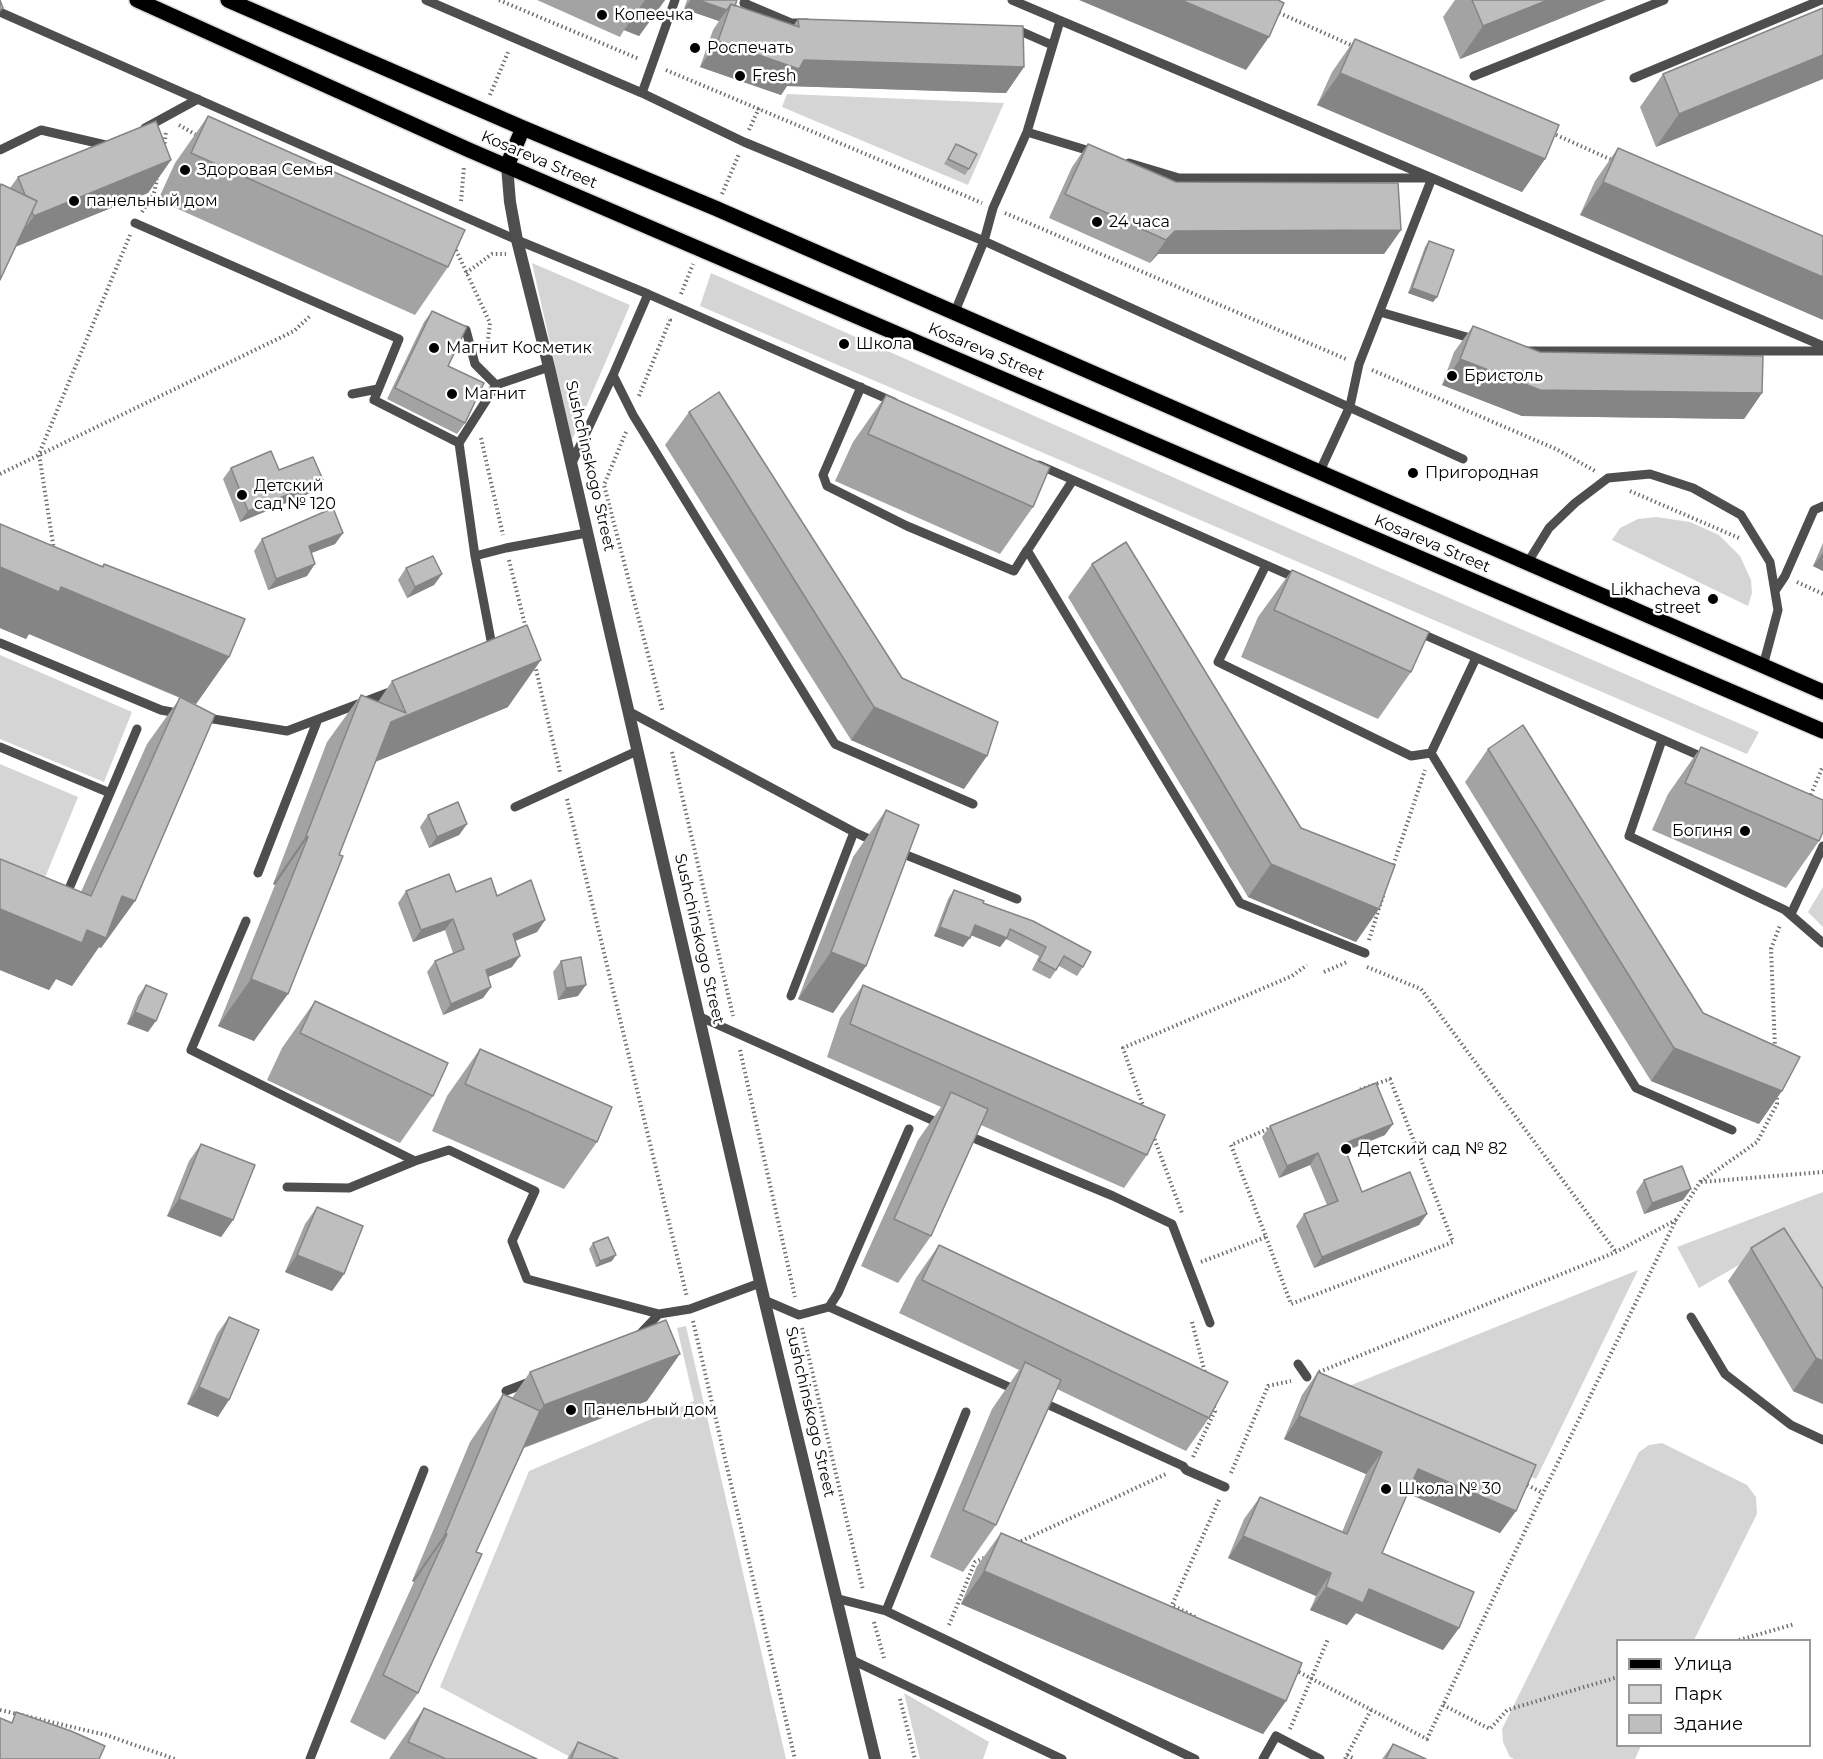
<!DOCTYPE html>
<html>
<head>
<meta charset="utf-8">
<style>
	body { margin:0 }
	#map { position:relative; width:1823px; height:1759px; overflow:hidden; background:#fff; font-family:Montserrat,sans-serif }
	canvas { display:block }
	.legend { position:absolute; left:1616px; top:1639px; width:195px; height:108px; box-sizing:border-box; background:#fff; border:2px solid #999; margin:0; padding:8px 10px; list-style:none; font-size:18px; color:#000 }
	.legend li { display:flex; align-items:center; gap:12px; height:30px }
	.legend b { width:30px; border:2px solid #999 }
</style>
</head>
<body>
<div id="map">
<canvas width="1823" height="1759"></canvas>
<ul class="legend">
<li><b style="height:8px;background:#000"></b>Улица</li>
<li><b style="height:16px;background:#d5d5d5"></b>Парк</li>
<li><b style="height:16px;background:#bebebe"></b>Здание</li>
</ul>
</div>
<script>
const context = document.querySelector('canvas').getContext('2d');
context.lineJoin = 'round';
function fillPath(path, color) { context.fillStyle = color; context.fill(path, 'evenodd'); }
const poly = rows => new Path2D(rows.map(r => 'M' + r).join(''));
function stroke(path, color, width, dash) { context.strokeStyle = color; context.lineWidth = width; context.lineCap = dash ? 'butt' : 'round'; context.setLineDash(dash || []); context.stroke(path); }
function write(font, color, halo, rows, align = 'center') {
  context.font = font + ' Montserrat,sans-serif'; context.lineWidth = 5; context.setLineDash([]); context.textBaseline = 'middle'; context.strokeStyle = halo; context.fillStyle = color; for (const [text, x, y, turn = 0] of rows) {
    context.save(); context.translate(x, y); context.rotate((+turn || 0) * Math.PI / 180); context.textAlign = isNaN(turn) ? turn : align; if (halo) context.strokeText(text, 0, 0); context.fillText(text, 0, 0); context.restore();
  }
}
fillPath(poly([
	[787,94,1004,103,968,185,782,107],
	[532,263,630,305,572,440],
	[711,273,1297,532,1759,732,1747,754,700,306],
	[1656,517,1690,522,1719,535,1740,556,1751,580,1752,593,1748,606,1612,540,1620,528,1638,519],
	[0,655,132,712,104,782,0,739],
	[0,764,78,797,42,885,0,868],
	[1823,887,1823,927,1808,912],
	[1823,1192,1823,1315,1765,1250,1699,1288,1677,1247],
	[1638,1270,1536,1479,1344,1388],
	[686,1326,786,1759,574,1759,440,1687,529,1471,694,1401,677,1328],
	[1662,1443,1747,1485,1756,1497,1757,1514,1694,1640,1618,1640,1618,1746,1641,1746,1635,1759,1514,1759,1510,1757,1503,1742,1502,1729,1639,1452,1649,1445],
	[904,1693,989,1742,983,1759,920,1759]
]), '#d5d5d5');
const primary = poly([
	[137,0,469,150,1823,731],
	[228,0,523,128,715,208,1823,692],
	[507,166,523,128]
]);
stroke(primary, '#dbdbdb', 18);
stroke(poly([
	[499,0,639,59],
	[1275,11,1353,46],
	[666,70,982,203],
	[490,95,509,50],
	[179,125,198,136],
	[749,130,759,108],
	[1552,133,1614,161],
	[164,148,166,131],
	[722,194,739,154],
	[461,201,464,167],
	[142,212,154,193,157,179],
	[1005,213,1346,359],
	[452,248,456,250,490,323,487,348],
	[466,273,492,254,506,254],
	[681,294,693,264],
	[1372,370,1556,449,1595,471],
	[639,396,670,320,667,318],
	[626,432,604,485,663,712],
	[481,438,503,535],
	[0,474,294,331,310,316],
	[1630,491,1739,538],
	[54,550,39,454,130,235],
	[509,560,526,629],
	[1797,582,1823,594],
	[535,665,560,772],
	[672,752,733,1016],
	[567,799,687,1297],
	[1809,799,1823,766],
	[1392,869,1425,770],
	[1369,940,1384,893],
	[1367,967,1421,989,1616,1252],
	[1324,972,1347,962],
	[1775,1048,1771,949,1780,925],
	[740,1050,795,1297],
	[1144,1108,1123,1048,1292,976,1307,965],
	[1153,1135,1182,1213],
	[1701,1182,1823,1172],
	[1266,1237,1291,1304,1453,1242,1390,1079,1359,1090],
	[1201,1262,1266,1237,1231,1145,1272,1127],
	[693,1321,795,1759],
	[1192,1322,1205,1373],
	[802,1328,863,1590],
	[1319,1372,1616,1252,1676,1220],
	[1193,1457,1215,1411,1213,1404],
	[1231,1473,1268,1386,1291,1381],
	[1523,1483,1543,1493],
	[1017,1543,1166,1474],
	[1195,1617,1172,1605,1219,1500],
	[874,1622,884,1658],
	[949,1625,975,1562,986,1557],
	[1739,1640,1795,1624],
	[1295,1670,1427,1739,1543,1493,1676,1220,1700,1182,1757,1142,1777,1104,1777,1095],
	[900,1699,915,1759],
	[1443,1705,1490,1729,1507,1710,1618,1677],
	[0,1710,106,1735,175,1759],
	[1290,1729,1328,1639],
	[1347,1755,1355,1759],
	[1345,1759,1371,1710]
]), '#707070', 4, [1.5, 3]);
stroke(poly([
	[426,0,642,93,744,142,984,241,1463,459],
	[745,0,744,3,791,23,807,23],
	[1012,0,1432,178],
	[0,12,517,240,648,294,894,402],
	[1013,31,1020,31,1052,45],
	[1474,76,1664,0],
	[1634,78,1821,0],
	[642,93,675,0],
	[145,128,198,99],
	[1027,132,1093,152],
	[0,150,41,130,110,146],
	[1129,163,1179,178,1428,178],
	[135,223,399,339,374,400,459,443,475,556,493,651],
	[1380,312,1477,340],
	[954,314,984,241,993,208,1027,132,1060,21],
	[466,330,475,364,496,385],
	[1525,351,1823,351],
	[613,375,633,415,835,744,973,804],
	[861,387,823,475,827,486,907,526,1014,571,1027,550,1240,903,1365,953],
	[352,394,378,389],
	[459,443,496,385,549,367],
	[571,465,613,375,648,294],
	[1039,465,1298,579],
	[1320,471,1350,406,1359,364,1432,178,1823,346],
	[1025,554,1073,480],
	[475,556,506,548,586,533],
	[1528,562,1549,528,1575,503,1608,478,1650,474,1693,488,1741,515,1770,562,1778,610,1763,666],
	[1266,565,1218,662,1411,756,1431,753],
	[1775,591,1785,576,1814,510,1823,506],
	[1418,632,1707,759],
	[0,643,161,710,182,714],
	[628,711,854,832,878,843],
	[201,717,287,731,395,690],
	[1662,740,1629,836,1785,910,1823,943],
	[0,747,110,793,65,898],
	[1431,753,1636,1088,1732,1130],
	[1431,753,1476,658],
	[110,793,137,729],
	[515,807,637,751],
	[896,851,1017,899],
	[258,873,318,719],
	[1791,914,1823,846],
	[246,921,191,1050,415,1161],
	[791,996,854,832],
	[698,1016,943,1125],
	[964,1134,1113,1196,1172,1224,1210,1323],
	[287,1187,349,1188,415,1161,449,1150,535,1191,512,1241,527,1279,659,1314,690,1309,760,1283],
	[764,1300,799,1315,829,1307,1016,1390],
	[829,1307,838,1293,909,1129],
	[1691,1317,1725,1374,1791,1425,1823,1440],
	[638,1336,659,1314],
	[1298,1364,1307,1377],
	[506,1391,532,1381],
	[1040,1401,1183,1466,1186,1470,1225,1487],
	[835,1598,886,1611,1195,1759],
	[886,1611,966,1412],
	[852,1660,1062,1759],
	[310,1759,424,1470],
	[1263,1759,1276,1736,1320,1759]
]), '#4e4e4e', 9);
stroke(poly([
	[507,166,510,202,517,240,549,367,760,1282,875,1759]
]), '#4e4e4e', 12);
stroke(primary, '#000', 15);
fillPath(poly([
	[537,0,665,0,639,36,624,30,620,37],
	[687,0,737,0,735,6,793,26,798,19,1024,67,1006,93,787,86,781,95,700,67,713,30,719,21,684,9],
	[1455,0,1606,0,1460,59,1443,17],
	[1823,8,1656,147,1640,107,1663,74],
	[1355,39,1545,159,1522,192,1317,105,1332,72],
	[208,116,448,267,415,315,158,200,175,163],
	[956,144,969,169,965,175,944,164],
	[1088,144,1176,182,1401,230,1384,254,1158,254,1150,263,1049,218,1072,167],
	[1618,148,1823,236,1580,215,1595,181],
	[171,160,148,193,15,247,10,188,18,177],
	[1429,241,1437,297,1433,302,1408,293,1425,247],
	[432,311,465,423,457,434,387,399,424,322],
	[1473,326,1540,352,1762,393,1744,419,1522,416,1442,385,1454,352],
	[886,395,1033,507,1000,554,835,481,853,442],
	[689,412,964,789,851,740,665,445],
	[231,468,279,470,323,480,315,491,240,522,223,479],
	[343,533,335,544,311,553,307,576,268,590,254,551,262,539],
	[1823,543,1823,571,1813,566],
	[104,564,229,657,196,704,191,702,135,901,101,948,99,947,72,986,56,979,49,990,0,970,0,859,81,892,147,744,180,698,29,634,26,639,0,628,102,566],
	[1092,564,1356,942,1248,897,1068,597],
	[406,568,442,574,434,585,407,598,398,580],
	[1292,570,1411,672,1378,719,1241,657,1258,617],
	[392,681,508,707,375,762,339,855,254,1041,218,1026,275,885,273,884,327,742,361,695,378,702],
	[1701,747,1819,841,1786,888,1652,830,1668,794],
	[1488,749,1759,1124,1651,1081,1465,782],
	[886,810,866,966,833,1013,798,999,853,857],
	[428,815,467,824,459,835,429,848,420,827],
	[954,890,983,903,1083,967,1077,976,1059,966,1050,979,1032,970,1039,956,1006,939,1000,947,971,935,963,947,934,936,948,899],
	[406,891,456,892,497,896,545,920,537,932,515,941,512,967,488,977,491,987,483,998,443,1015,427,972,435,961,453,953,445,930,413,942,398,903],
	[561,961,578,996,558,1000,553,972],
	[146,985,148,1032,127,1024,138,996],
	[863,985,1147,1155,1124,1188,981,1125,931,1236,898,1283,861,1266,918,1140,941,1107,827,1057,840,1018],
	[315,1001,433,1096,400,1143,267,1080,282,1048],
	[480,1049,597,1142,564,1189,432,1131,447,1096],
	[1270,1126,1385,1135,1346,1151,1362,1192,1427,1214,1419,1225,1314,1268,1296,1226,1304,1214,1327,1205,1310,1165,1279,1178,1262,1137],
	[201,1144,233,1220,221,1237,167,1216,189,1161],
	[1644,1180,1691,1189,1683,1200,1644,1214,1636,1192],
	[317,1207,344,1274,332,1291,285,1272,305,1224],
	[593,1243,612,1261,596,1267,589,1249],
	[939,1245,1209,1418,1186,1451,1057,1389,996,1525,963,1572,930,1557,992,1409,1019,1370,899,1313,916,1278],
	[1751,1248,1823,1289,1823,1404,1793,1391,1728,1281],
	[229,1317,218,1417,187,1404,217,1334],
	[530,1372,647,1401,524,1448,476,1552,418,1693,385,1740,350,1722,414,1582,412,1581,470,1442,503,1394,512,1398],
	[1318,1372,1516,1511,1500,1533,1407,1493,1382,1553,1459,1628,1443,1650,1356,1613,1347,1625,1310,1610,1316,1596,1228,1558,1244,1519,1260,1497,1342,1532,1366,1474,1284,1439,1302,1395],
	[1001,1533,1286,1701,1263,1734,961,1604,977,1566],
	[424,1708,537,1759,389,1759],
	[578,1742,618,1759,567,1759],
	[1393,1744,1426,1759,1382,1759]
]), '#a3a3a3');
fillPath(poly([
	[645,0,665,0,639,36,624,30],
	[691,0,698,0,727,10,719,21,684,9],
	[1079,0,1181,0,1269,37,1246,70],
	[1548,0,1606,0,1460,59,1483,26],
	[718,41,1024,67,1006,93,787,86,781,95,700,67],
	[1823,55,1823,79,1656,147,1679,114],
	[1340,73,1545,159,1522,192,1317,105],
	[171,160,148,193,10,249,34,216],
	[1603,182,1823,277,1823,320,1580,215],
	[1401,230,1384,254,1158,254,1150,263,1166,240,1175,231],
	[1412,288,1437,297,1433,302,1408,293],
	[1460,359,1762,393,1744,419,1522,416,1442,385],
	[323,480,315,491,240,522,248,511],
	[343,533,335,544,301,557,309,546],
	[1823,553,1823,571,1813,566],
	[315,564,307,576,268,590,276,579],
	[0,567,61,587,229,657,196,704,29,634,26,639,0,628],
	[442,574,434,585,407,598,415,587],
	[541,660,508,707,358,769,391,722],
	[874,707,987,756,964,789,851,740],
	[467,824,459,835,429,848,437,837],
	[306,836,308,837,275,885,273,884],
	[1271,864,1379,909,1356,942,1248,897],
	[122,896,135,901,101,948,99,947,72,986,56,979,49,990,0,970,0,909,87,930],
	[453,919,445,930,413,942,421,930],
	[545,920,537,932,505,945,513,934],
	[975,925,1007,938,1000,947,968,934],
	[940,927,970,938,963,947,934,936],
	[831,952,866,966,833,1013,798,999],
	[520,956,512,967,478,981,486,970],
	[251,979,288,994,254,1041,218,1026],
	[586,985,578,996,558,1000,566,988],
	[491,987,483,998,443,1015,451,1004],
	[135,1012,156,1021,148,1032,127,1024],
	[1674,1048,1782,1091,1759,1124,1651,1081],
	[1393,1124,1385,1135,1335,1155,1343,1144],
	[1318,1153,1310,1165,1279,1178,1287,1166],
	[1691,1189,1683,1200,1644,1214,1652,1203],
	[179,1199,233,1220,221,1237,167,1216],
	[1427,1214,1419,1225,1314,1268,1322,1257],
	[297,1255,344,1274,332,1291,285,1272],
	[616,1255,612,1261,596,1267,600,1261],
	[680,1354,647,1401,511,1452,544,1405],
	[1816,1358,1823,1361,1823,1404,1793,1391],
	[199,1387,229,1400,218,1417,187,1404],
	[1299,1416,1382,1452,1366,1474,1284,1439],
	[1418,1469,1516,1511,1500,1533,1402,1491],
	[445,1534,447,1534,414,1582,412,1581],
	[1243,1536,1331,1573,1316,1596,1228,1558],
	[984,1571,1286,1701,1263,1734,961,1604],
	[1326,1587,1369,1589,1459,1628,1443,1650,1356,1613,1347,1625,1310,1610]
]), '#858585');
const building = poly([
	[0,0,3,8,0,11,0,0],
	[698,0,737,0,735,6,731,4,727,10,698,0],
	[1181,0,1278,0,1284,3,1269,37,1181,0],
	[1472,0,1548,0,1483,26,1472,0],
	[731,4,799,27,798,19,1023,26,1024,67,804,60,799,69,718,41,731,4],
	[1823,8,1823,55,1679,114,1663,74,1823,8],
	[1355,39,1559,125,1545,159,1340,73,1355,39],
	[208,116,465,230,448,267,191,153,208,116],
	[156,121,171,160,34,216,32,212,37,201,25,195,18,177,156,121],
	[956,144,977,154,969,169,948,159,956,144],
	[1088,144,1176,182,1398,183,1401,230,1175,231,1166,240,1065,194,1088,144],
	[1618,148,1823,236,1823,277,1603,182,1618,148],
	[1,184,37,201,0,280,0,187,1,184],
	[1429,241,1454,250,1437,297,1412,288,1429,241],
	[432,311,467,327,448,366,484,383,465,423,395,388,432,311],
	[1473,326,1540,352,1763,356,1762,393,1540,390,1460,359,1473,326],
	[719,392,902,678,998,722,987,756,874,707,689,412,719,392],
	[886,395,1050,467,1033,507,868,434,886,395],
	[271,451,279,470,313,457,323,480,248,511,231,468,271,451],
	[333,508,343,533,309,546,315,564,276,579,262,539,333,508],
	[0,524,103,567,104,564,245,619,229,657,61,587,59,592,0,567,0,524],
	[1126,542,1301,828,1395,865,1379,909,1271,864,1092,564,1126,542],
	[433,556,442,574,415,587,406,568,433,556],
	[1292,570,1429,632,1411,672,1274,610,1292,570],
	[527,625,541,660,391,722,339,855,343,856,288,994,251,979,308,837,306,836,361,695,406,713,392,681,527,625],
	[180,697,215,715,135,901,122,896,106,938,87,930,82,943,0,909,0,859,91,896,180,697],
	[1523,725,1703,1013,1800,1057,1782,1091,1674,1048,1488,749,1523,725],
	[1701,747,1823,800,1823,832,1819,841,1685,783,1701,747],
	[458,802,467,824,437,837,428,815,458,802],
	[886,810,919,825,866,966,831,952,886,810],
	[449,874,456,892,491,878,497,896,531,880,545,920,513,934,520,956,486,970,491,987,451,1004,435,961,464,949,453,919,421,930,406,891,449,874],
	[954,890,984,901,983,903,1033,921,1091,952,1083,967,1064,956,1056,970,1039,961,1046,947,1010,929,1007,938,975,925,970,938,940,927,954,890],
	[581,957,586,985,566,988,561,961,581,957],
	[146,985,167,994,156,1021,135,1012,146,985],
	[863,985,1165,1115,1147,1155,850,1024,863,985],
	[315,1001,448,1063,433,1096,300,1033,315,1001],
	[480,1049,612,1107,597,1142,465,1084,480,1049],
	[1376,1083,1393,1124,1343,1144,1362,1192,1410,1172,1427,1214,1322,1257,1304,1214,1338,1201,1318,1153,1287,1166,1270,1126,1376,1083],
	[951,1092,988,1109,931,1236,894,1219,951,1092],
	[201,1144,255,1165,233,1220,179,1199,201,1144],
	[1682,1166,1691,1189,1652,1203,1644,1180,1682,1166],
	[317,1207,363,1226,344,1274,297,1255,317,1207],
	[1784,1228,1823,1289,1823,1361,1816,1358,1751,1248,1784,1228],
	[608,1237,616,1255,600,1261,593,1243,608,1237],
	[939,1245,1228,1382,1209,1418,922,1280,939,1245],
	[229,1317,259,1330,229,1400,199,1387,229,1317],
	[666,1320,680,1354,544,1405,530,1372,666,1320],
	[1025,1362,1061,1380,996,1525,963,1510,1025,1362],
	[1318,1372,1536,1465,1516,1511,1418,1469,1382,1553,1474,1592,1459,1628,1369,1589,1363,1603,1326,1587,1331,1573,1243,1536,1260,1497,1347,1534,1382,1452,1299,1416,1318,1372],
	[503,1394,540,1411,476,1552,482,1554,418,1693,383,1675,447,1534,445,1534,503,1394],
	[1001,1533,1302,1663,1286,1701,984,1571,1001,1533],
	[424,1708,537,1759,446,1759,408,1742,424,1708],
	[16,1712,71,1731,105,1746,99,1759,0,1759,0,1718,12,1723,16,1712],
	[578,1742,618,1759,571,1759,578,1742],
	[1393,1744,1426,1759,1386,1759,1393,1744]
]);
fillPath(building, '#bebebe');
stroke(building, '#858585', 1.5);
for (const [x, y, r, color] of [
	[602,15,6,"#000"],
	[695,48,6,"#000"],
	[740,76,6,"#000"],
	[185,170,6,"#000"],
	[74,201,6,"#000"],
	[1097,222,6,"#000"],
	[844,344,6,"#000"],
	[434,348,6,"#000"],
	[1452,376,6,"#000"],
	[452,394,6,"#000"],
	[1413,473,6,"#000"],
	[242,495,6,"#000"],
	[1713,599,6,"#000"],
	[1745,831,6,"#000"],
	[1346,1149,6,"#000"],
	[571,1410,6,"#000"],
	[1386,1489,6,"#000"]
]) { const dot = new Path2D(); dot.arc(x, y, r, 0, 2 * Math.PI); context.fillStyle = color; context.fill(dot); stroke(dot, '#fff', 2); }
write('16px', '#000', '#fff', [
	["Копеечка",614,15],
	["Роспечать",707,48],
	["Fresh",752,76],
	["Здоровая Семья",197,170],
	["панельный дом",86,201],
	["24 часа",1109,222],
	["Школа",856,344],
	["Магнит Косметик",446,348],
	["Бристоль",1464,376],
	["Магнит",464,394],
	["Пригородная",1425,473],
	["Детский",254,486],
	["сад № 120",254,504],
	["Likhacheva",1701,590,"right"],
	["street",1701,608,"right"],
	["Богиня",1733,831,"right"],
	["Детский сад № 82",1358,1149],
	["Панельный дом",583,1410],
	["Школа № 30",1398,1489]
], 'left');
write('16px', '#000', '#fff', [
	["Kosareva Street",539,160,23],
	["Kosareva Street",986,352,23],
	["Sushchinskogo Street",590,466,77],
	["Kosareva Street",1432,544,23],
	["Sushchinskogo Street",699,939,77],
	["Sushchinskogo Street",810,1412,77]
]);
</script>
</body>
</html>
